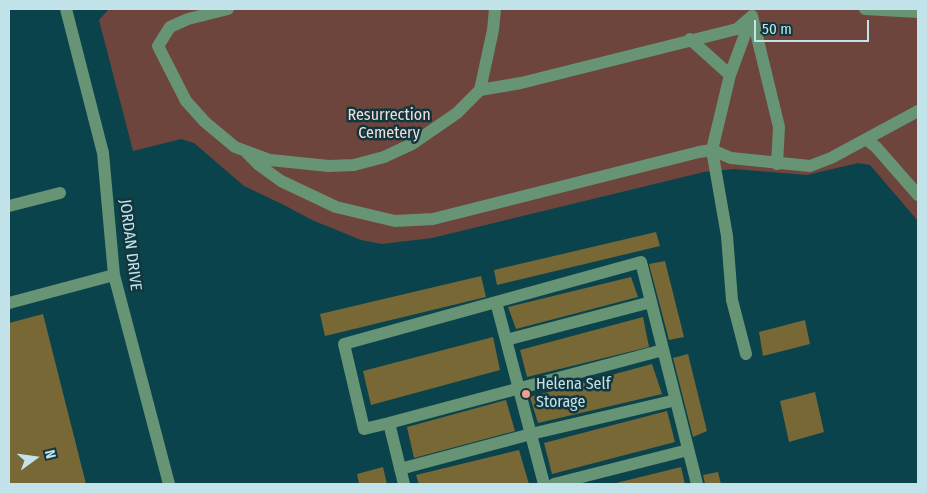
<!DOCTYPE html>
<html>
<head>
<meta charset="utf-8">
<style>
	body { margin:0 }
	#map { position:relative; width:927px; height:493px; overflow:hidden; background:#0a434c; font-family:"Fira Sans Condensed",sans-serif }
	canvas { display:block }
	.frame { position:absolute; inset:0; border:10px solid #c2e3ea; pointer-events:none }
	.north { position:absolute; left:10px; top:433px; width:50px; height:50px; -webkit-text-stroke:4px #12363e; paint-order:stroke; rotate:76deg; font-size:14px; font-weight:700; line-height:20px; text-align:center; color:#c2e3ea }
	.north::after { content:''; display:block; margin:auto; width:18px; height:22px; background:#c2e3ea; clip-path:polygon(50% 0,100% 100%,50% 72%,0 100%) }
	.scale { position:absolute; left:754px; top:20px; width:115px; height:22px; box-sizing:border-box; border:2px solid #c2e3ea; border-top:0; padding-left:6px; font-size:15px; line-height:18px; white-space:nowrap; color:#c2e3ea; -webkit-text-stroke:4px #12363e; paint-order:stroke }
</style>
</head>
<body>
<div id="map">
<canvas width="927" height="493"></canvas>
<div class="frame"></div>
<div class="north">N</div>
<div class="scale">50 m</div>
</div>
<script>
const context = document.querySelector('canvas').getContext('2d');
context.lineJoin = 'round';
function fillPath(path, color) { context.fillStyle = color; context.fill(path, 'evenodd'); }
const poly = rows => new Path2D(rows.map(r => 'M' + r).join(''));
function stroke(path, color, width, dash) { context.strokeStyle = color; context.lineWidth = width; context.lineCap = dash ? 'butt' : 'round'; context.setLineDash(dash || []); context.stroke(path); }
function write(font, color, halo, rows, align = 'center') {
  context.font = font + ' "Fira Sans Condensed",sans-serif'; context.lineWidth = 5; context.setLineDash([]); context.textBaseline = 'middle'; context.strokeStyle = halo; context.fillStyle = color; for (const [text, x, y, turn = 0] of rows) {
    context.save(); context.translate(x, y); context.rotate((+turn || 0) * Math.PI / 180); context.textAlign = isNaN(turn) ? turn : align; if (halo) context.strokeText(text, 0, 0); context.fillText(text, 0, 0); context.restore();
  }
}
fillPath(poly([
	[109,9,918,9,918,221,870,165,858,163,807,175,734,169,704,172,432,238,382,244,361,240,312,220,284,205,244,186,194,143,181,139,133,151,99,20]
]), '#6e453c');
fillPath(poly([
	[656,232,660,246,497,285,494,270],
	[665,261,684,337,669,340,649,264],
	[481,276,486,297,325,336,320,314],
	[631,277,638,297,516,329,508,307],
	[43,314,86,484,9,484,9,323],
	[643,317,649,347,527,377,520,350],
	[805,320,810,344,763,356,759,332],
	[493,337,500,370,371,405,363,371],
	[688,354,707,431,693,437,673,358],
	[652,364,662,394,538,423,530,397],
	[815,392,824,432,789,442,780,401],
	[506,400,515,431,414,458,407,427],
	[667,411,675,442,552,474,544,443],
	[519,450,529,484,419,484,416,475],
	[383,467,387,484,359,484,357,474],
	[681,467,685,484,612,484],
	[718,472,721,484,705,484,703,475]
]), '#776836');
stroke(poly([
	[66,9,103,153,114,275,169,484],
	[228,9,188,19,170,27,158,46,186,101,205,122,235,147,270,160,329,166,354,165,384,157,412,144,457,113,480,90,521,83,737,29,752,16,779,127,777,164],
	[865,9,918,12],
	[690,39,730,75],
	[480,90,493,30,495,9],
	[867,140,876,147,918,195],
	[247,153,259,165,281,181,336,207,395,221,433,219,699,152,712,150,731,158,810,166,831,158,918,111],
	[9,206,60,193],
	[496,302,544,484],
	[9,303,114,275],
	[506,340,651,302],
	[746,354,732,300,727,236,712,150,730,75,751,18],
	[389,423,663,350],
	[400,469,531,434,676,400],
	[404,484,389,423,364,429,344,344,641,262,697,484],
	[554,484,688,450]
]), '#679474', 12);
for (const [x, y, r, color] of [
	[526,394,5,"#f49d8b"]
]) { const dot = new Path2D(); dot.arc(x, y, r, 0, 2 * Math.PI); context.fillStyle = color; context.fill(dot); stroke(dot, '#12363e', 2); }
write('16px', '#f3ded9', '#12363e', [
	["Resurrection",389,116],
	["Cemetery",389,134]
]);
write('16px', '#c2e3ea', '#12363e', [
	["JORDAN DRIVE",130,245,83]
]);
write('16px', '#c2e3ea', '#12363e', [
	["Helena Self",536,385],
	["Storage",536,403]
], 'left');
</script>
</body>
</html>
